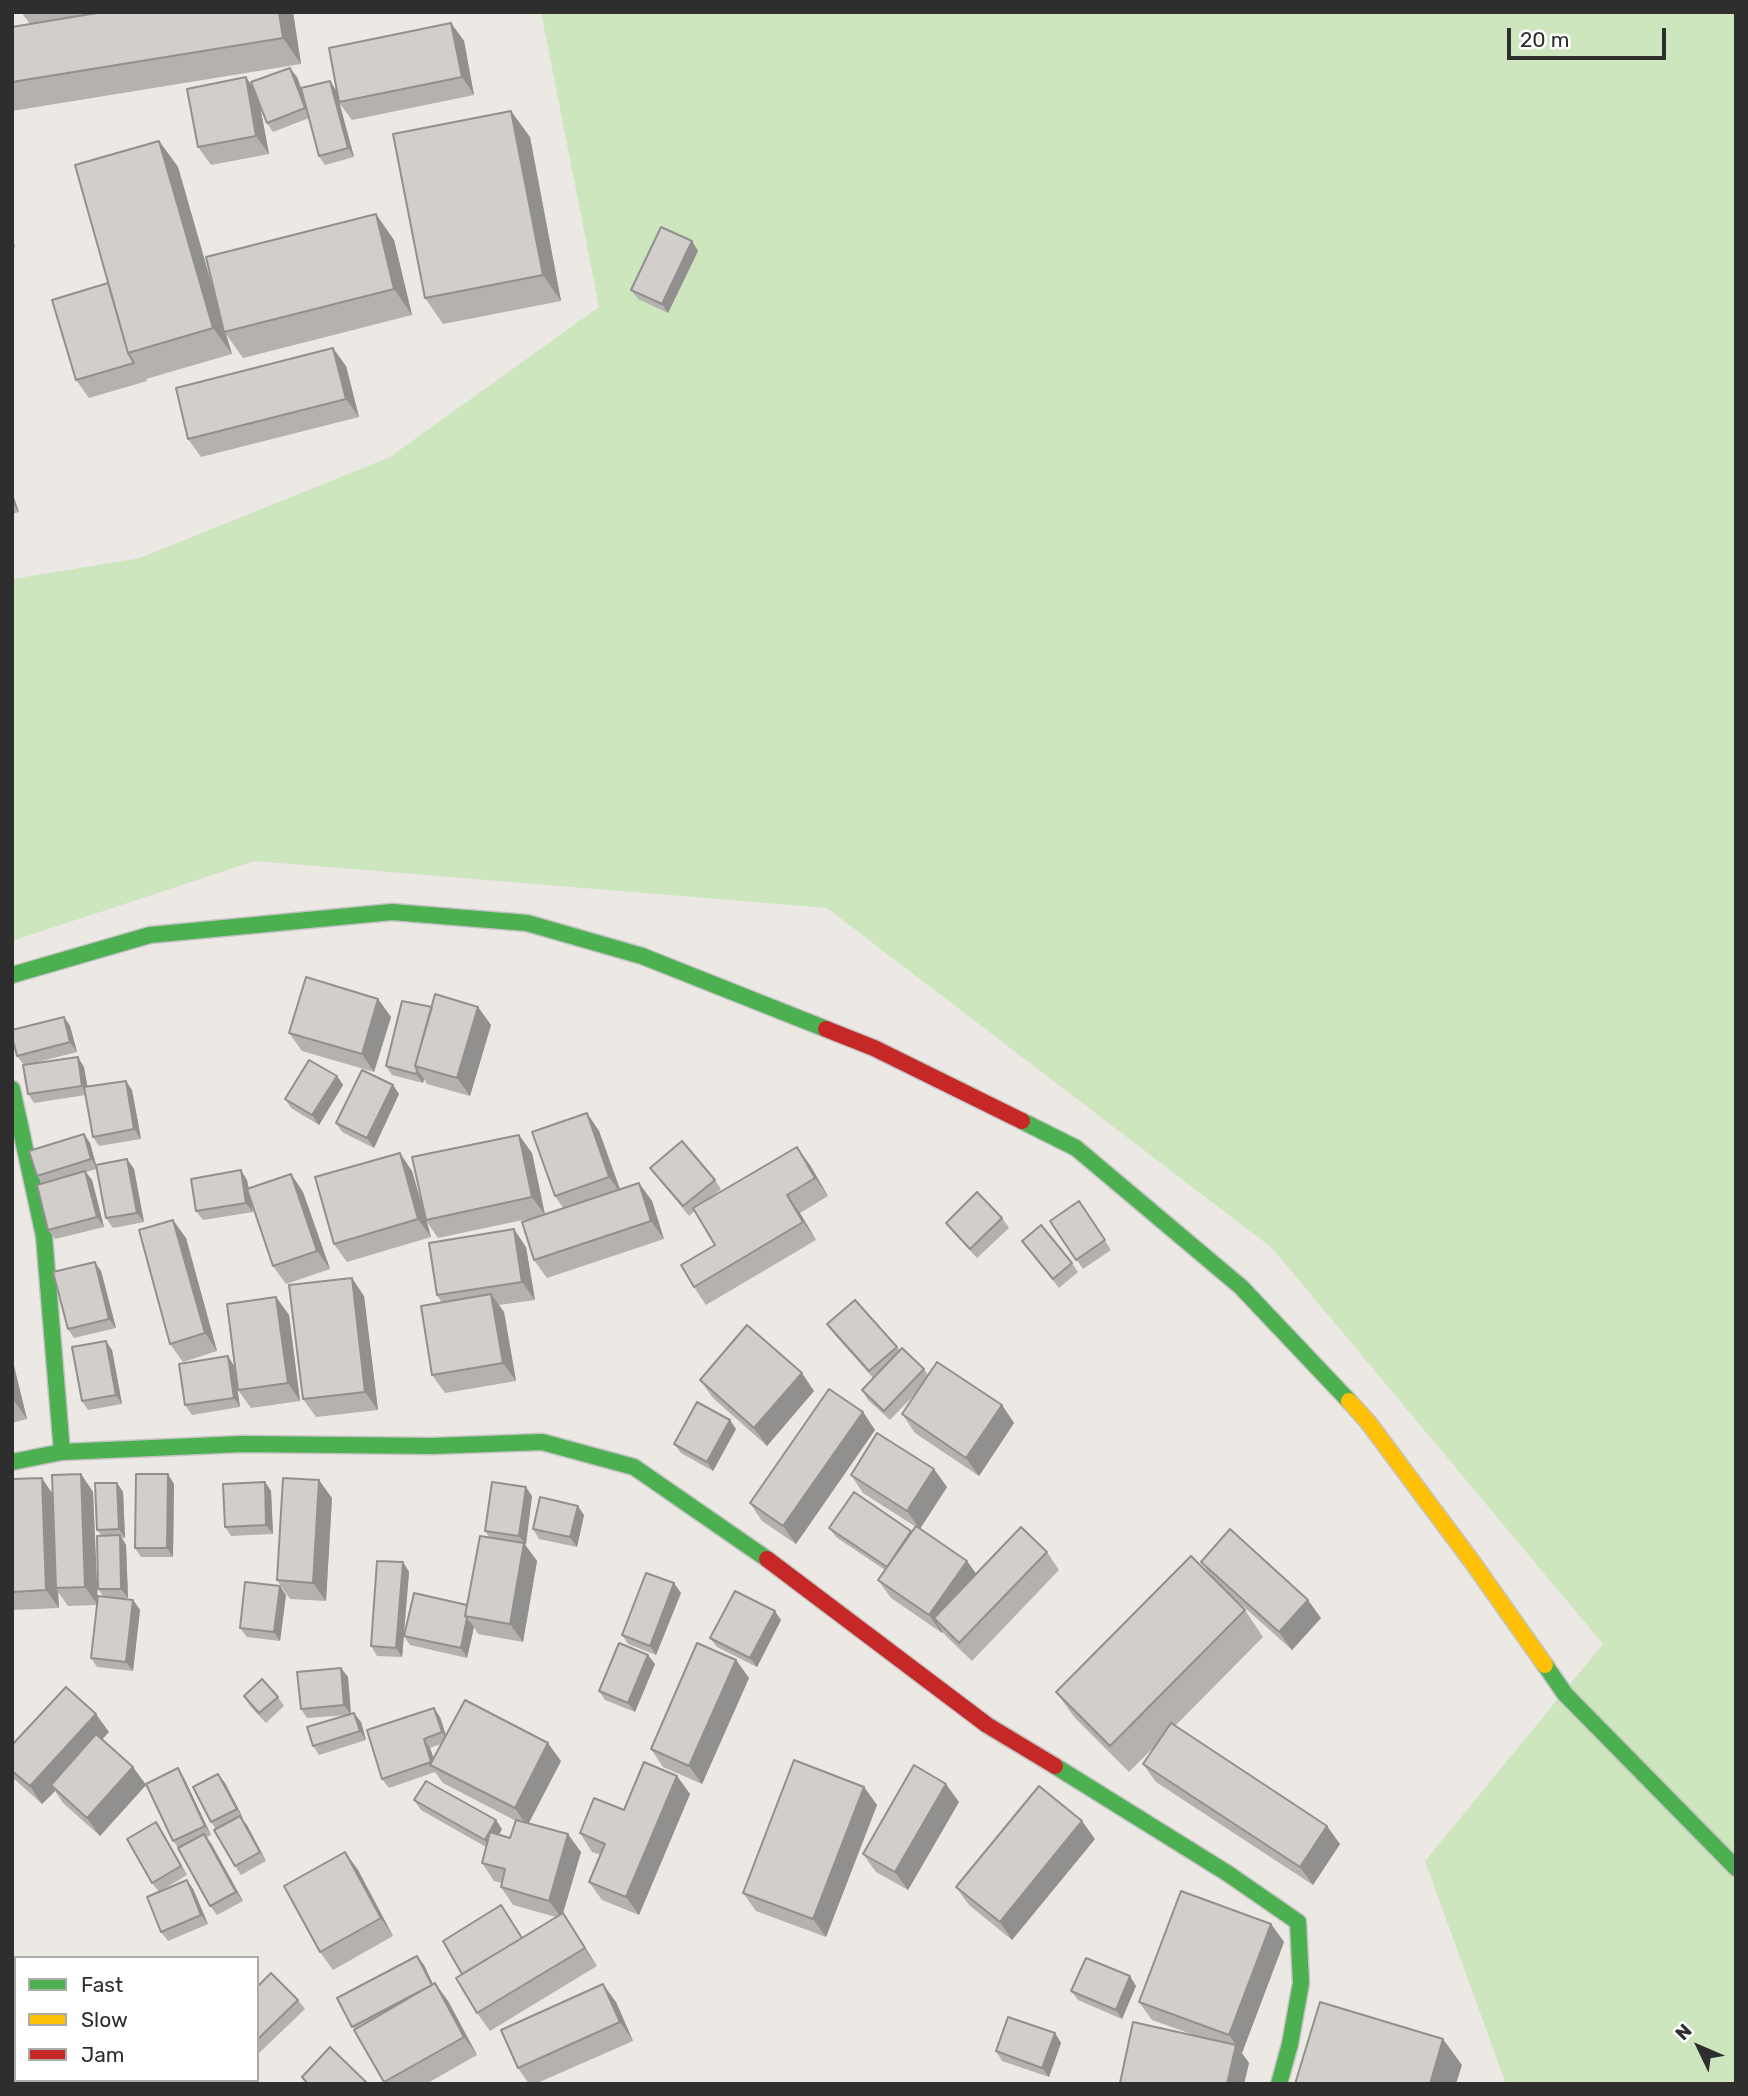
<!DOCTYPE html>
<html>
<head>
<meta charset="utf-8">
<style>
	body { margin:0 }
	#map { position:relative; width:1748px; height:2096px; overflow:hidden; background:#ece8e4; font-family:Rubik,sans-serif }
	canvas { display:block }
	.frame { position:absolute; inset:0; border:14px solid #2e2e2e; pointer-events:none }
	.legend { position:absolute; left:14px; top:1956px; width:245px; height:126px; box-sizing:border-box; background:#fff; border:2px solid #ababab; margin:0; padding:9px 12px; list-style:none; font-size:21px; color:#2e2e2e }
	.legend li { display:flex; align-items:center; gap:14px; height:35px }
	.legend b { width:35px; border:2px solid #ababab }
	.north { position:absolute; left:1664px; top:2012px; width:70px; height:70px; -webkit-text-stroke:5px #fff; paint-order:stroke; rotate:314deg; font-size:19px; font-weight:700; line-height:28px; text-align:center; color:#2e2e2e }
	.north::after { content:''; display:block; margin:auto; width:24px; height:32px; background:#2e2e2e; clip-path:polygon(50% 0,100% 100%,50% 72%,0 100%) }
	.scale { position:absolute; left:1507px; top:28px; width:159px; height:32px; box-sizing:border-box; border:4px solid #2e2e2e; border-top:0; padding-left:9px; font-size:21px; line-height:24px; white-space:nowrap; color:#2e2e2e; -webkit-text-stroke:5px #fff; paint-order:stroke }
</style>
</head>
<body>
<div id="map">
<canvas width="1748" height="2096"></canvas>
<div class="frame"></div>
<ul class="legend">
<li><b style="height:9px;background:#4caf50"></b>Fast</li>
<li><b style="height:9px;background:#ffc107"></b>Slow</li>
<li><b style="height:9px;background:#c62828"></b>Jam</li>
</ul>
<div class="north">N</div>
<div class="scale">20 m</div>
</div>
<script>
const context = document.querySelector('canvas').getContext('2d');
context.lineJoin = 'round';
function fillPath(path, color) { context.fillStyle = color; context.fill(path, 'evenodd'); }
const poly = rows => new Path2D(rows.map(r => 'M' + r).join(''));
function stroke(path, color, width, dash) { context.strokeStyle = color; context.lineWidth = width; context.lineCap = dash ? 'butt' : 'round'; context.setLineDash(dash || []); context.stroke(path); }
fillPath(poly([
	[541,12,1736,12,1736,2084,1506,2084,1425,1861,1603,1644,1272,1248,827,908,255,861,12,941,12,579,140,558,390,457,599,307]
]), '#cee6be');
const fast = poly([
	[12,975,150,935,392,912,527,923,642,956,826,1029],
	[12,1089,44,1236,62,1452],
	[1022,1121,1076,1148,1241,1287,1349,1401],
	[12,1462,62,1452,242,1444,432,1446,542,1442,634,1467,767,1559],
	[1545,1665,1565,1694,1736,1868],
	[1055,1766,1227,1873,1298,1922,1301,1983,1290,2044,1279,2084]
]);
const slow = poly([
	[1349,1401,1368,1422,1473,1563,1545,1665]
]);
const jam = poly([
	[826,1029,874,1048,1022,1121],
	[767,1559,987,1725,1055,1766]
]);
stroke(fast, '#c5c4c5', 19);
stroke(slow, '#c5c4c5', 19);
stroke(jam, '#c5c4c5', 19);
stroke(fast, '#4caf50', 16);
stroke(slow, '#ffc107', 16);
stroke(jam, '#c62828', 16);
fillPath(poly([
	[21,12,293,12,301,64,12,111,12,27,30,24],
	[451,23,464,41,474,95,352,120,339,103,354,157,325,165,319,156,309,118,273,132,267,123,260,107,269,154,211,165,198,147,253,88,297,77,301,88,330,81,336,90,339,101],
	[530,137,561,301,443,324,425,298],
	[159,141,178,167,217,303,394,240,412,315,243,358,226,334,232,354,146,379,147,381,89,398,76,380,108,283],
	[692,241,698,251,668,313,638,299,631,290],
	[346,366,359,417,201,457,188,439],
	[12,492,19,512,12,514],
	[378,999,391,1017,374,1072,302,1051,289,1033],
	[432,1007,478,1007,491,1025,470,1096,427,1084,424,1079,423,1083,392,1075,386,1066],
	[64,1017,70,1026,77,1052,26,1065,84,1067,87,1087,132,1090,141,1139,99,1146,93,1137,86,1095,34,1103,28,1094,24,1065,17,1056],
	[337,1076,343,1085,319,1125,291,1108,285,1099],
	[393,1085,399,1094,374,1148,342,1132,336,1123],
	[587,1113,599,1131,620,1189,639,1183,652,1201,664,1239,547,1278,534,1260,537,1217,438,1238,427,1222,431,1237,347,1262,334,1244,412,1171,423,1208,532,1153,545,1214,563,1208,555,1196],
	[84,1134,90,1143,96,1165,127,1159,134,1169,144,1222,113,1228,106,1218,97,1169,86,1172,92,1180,104,1227,55,1239,48,1230,42,1183,37,1176],
	[810,1165,828,1196,800,1213,816,1240,706,1305,694,1287,715,1245,695,1211,689,1216,650,1168,715,1180,721,1189,713,1196],
	[291,1174,303,1192,330,1269,286,1284,273,1266,251,1202,253,1212,203,1220,196,1211,247,1180,249,1189],
	[1079,1201,1111,1250,1083,1269,1050,1221],
	[1002,1218,1009,1228,977,1258,953,1232,946,1223],
	[186,1238,217,1351,183,1362,170,1344],
	[1022,1241,1072,1263,1078,1272,1059,1288],
	[526,1247,535,1300,499,1305,504,1312,516,1381,445,1393,432,1375,442,1303,437,1295],
	[101,1271,116,1328,74,1338,68,1329],
	[364,1296,378,1410,316,1417,303,1399],
	[276,1297,289,1315,300,1401,251,1408,238,1390],
	[827,1324,897,1347,899,1350,924,1369,928,1375,1002,1405,1014,1423,979,1476,915,1433,902,1414,917,1392,890,1420,868,1400,862,1390,873,1378,834,1334],
	[112,1350,122,1404,88,1410,82,1401],
	[228,1356,234,1366,240,1407,192,1415,185,1405],
	[12,1358,27,1419,12,1423],
	[700,1380,814,1391,767,1446,713,1398],
	[863,1412,875,1430,796,1544,762,1521,750,1503],
	[736,1429,713,1471,681,1453,674,1444],
	[81,1474,93,1492,97,1599,104,1597,98,1589,102,1536,97,1530,117,1483,123,1492,125,1538,122,1538,126,1545,128,1598,115,1598,133,1600,140,1610,133,1671,97,1667,91,1658,97,1605,68,1606,58,1592,59,1608,12,1610,12,1479,52,1493],
	[851,1475,947,1487,920,1528,967,1561,976,1574,1047,1552,1059,1570,972,1661,946,1636,943,1632,942,1633,891,1598,878,1580,885,1570,836,1537,829,1528,911,1531,912,1532,916,1527,863,1493],
	[265,1482,271,1491,273,1534,231,1536,225,1527],
	[174,1484,173,1557,141,1557,135,1548],
	[532,1496,525,1545,537,1561,523,1642,478,1634,474,1627,467,1658,410,1645,404,1636,402,1657,377,1656,371,1646,403,1562,409,1572,404,1634,467,1605,490,1538,485,1531],
	[332,1498,326,1601,290,1599,277,1580],
	[584,1515,577,1547,539,1539,533,1529],
	[1201,1562,1321,1618,1292,1650,1224,1589,1245,1610,1263,1637,1175,1726,1340,1844,1313,1885,1156,1782,1143,1764,1157,1744,1129,1772,1075,1718,1056,1692,1211,1576],
	[280,1586,286,1595,280,1641,247,1637,240,1628],
	[681,1593,656,1655,628,1644,622,1635],
	[781,1620,757,1667,717,1647,710,1638],
	[736,1660,749,1678,702,1784,663,1767,651,1749],
	[655,1664,635,1712,605,1700,599,1691],
	[341,1668,348,1677,351,1714,361,1722,366,1740,319,1755,313,1746,347,1715,307,1718,301,1709],
	[244,1696,278,1697,284,1706,266,1723,250,1706],
	[440,1717,446,1735,561,1761,529,1823,581,1852,563,1913,597,1966,490,2031,477,2013,523,1937,556,1917,513,1905,501,1887,502,1883,494,1881,482,1863,486,1847,421,1810,414,1800,502,1829,499,1835,510,1838,516,1821,443,1783,435,1772,389,1788,382,1779],
	[441,1744,434,1759,430,1748],
	[109,1732,102,1739,133,1767,146,1785,100,1836,63,1803,55,1791,42,1804,12,1777,12,1745],
	[677,1776,690,1794,639,1915,602,1900,589,1882,601,1855,592,1852,580,1833,624,1810],
	[184,1778,211,1835,207,1837,243,1901,217,1915,210,1906,179,1849,173,1841],
	[225,1783,243,1818,242,1819,266,1861,241,1875,235,1866,216,1829,211,1822],
	[864,1787,877,1805,826,1937,756,1911,743,1893],
	[959,1802,908,1890,876,1872,863,1854],
	[162,1831,187,1875,159,1892,152,1883],
	[1095,1839,1012,1940,969,1905,956,1887],
	[345,1852,358,1870,393,1936,333,1970,320,1952],
	[187,1880,193,1889,208,1924,168,1941,161,1932],
	[1271,1924,1284,1942,1242,2053,1249,2063,1244,2084,1121,2084,1120,2083,1197,2036,1152,2020,1139,2002],
	[417,1956,424,1965,433,1984,435,1983,448,2001,477,2055,426,2084,384,2084,337,1998],
	[1136,1986,1122,2019,1078,2000,1071,1991],
	[257,1987,298,2000,305,2009,257,2055],
	[616,2002,633,2041,535,2084,529,2084,518,2068],
	[1055,2033,1061,2043,1049,2077,1002,2061,996,2051]
]), '#b4b1af');
fillPath(poly([
	[279,12,293,12,301,64,283,38],
	[451,23,464,41,474,95,462,77],
	[290,68,297,77,312,117,305,108],
	[246,77,258,95,269,154,256,136],
	[330,81,336,90,354,157,348,148],
	[511,111,530,137,561,301,543,275],
	[159,141,178,167,225,331,224,332,226,334,232,354,213,328],
	[376,214,394,240,412,315,394,289],
	[12,233,15,248,12,244],
	[692,241,698,251,668,313,662,304],
	[333,348,346,366,359,417,346,399],
	[12,492,19,512,12,502],
	[378,999,391,1017,374,1072,362,1054],
	[478,1007,491,1025,470,1096,457,1078],
	[64,1017,70,1026,77,1052,70,1042],
	[78,1057,84,1067,89,1095,82,1086],
	[417,1070,424,1079,423,1083,416,1074],
	[337,1076,343,1085,319,1125,312,1115],
	[126,1081,132,1090,141,1139,134,1129],
	[393,1085,399,1094,374,1148,367,1138],
	[587,1113,599,1131,622,1195,609,1177],
	[84,1134,90,1143,97,1168,91,1159],
	[519,1135,532,1153,545,1215,532,1197],
	[797,1147,810,1165,828,1196,815,1178],
	[400,1153,412,1171,431,1237,418,1219],
	[127,1159,134,1169,144,1222,137,1213],
	[241,1170,247,1180,253,1212,246,1203],
	[85,1171,92,1180,104,1227,97,1217],
	[291,1174,303,1192,330,1269,317,1251],
	[639,1183,652,1201,664,1239,651,1221],
	[787,1195,800,1213,816,1240,803,1222],
	[173,1220,186,1238,217,1351,205,1333],
	[514,1229,526,1247,535,1300,522,1282],
	[95,1262,101,1271,116,1328,109,1319],
	[352,1278,364,1296,378,1410,365,1392],
	[491,1294,504,1312,516,1381,503,1363],
	[276,1297,289,1315,300,1401,288,1383],
	[106,1341,112,1350,122,1404,116,1395],
	[228,1356,234,1366,240,1407,234,1398],
	[12,1358,27,1419,12,1398],
	[802,1373,814,1391,767,1446,754,1428],
	[1002,1405,1014,1423,979,1476,966,1458],
	[863,1412,875,1430,796,1544,783,1526],
	[730,1420,736,1429,713,1471,707,1462],
	[934,1469,947,1487,920,1529,907,1511],
	[81,1474,93,1492,98,1605,85,1587],
	[168,1474,174,1484,173,1557,167,1548],
	[42,1478,54,1496,56,1588,58,1592,59,1608,46,1590],
	[319,1480,332,1498,326,1601,313,1583],
	[265,1482,271,1491,273,1534,266,1525],
	[117,1483,123,1492,125,1538,119,1529],
	[526,1487,532,1496,526,1545,519,1536],
	[578,1506,584,1515,577,1547,570,1537],
	[120,1535,126,1545,128,1598,121,1589],
	[524,1543,537,1561,523,1642,510,1624],
	[967,1561,980,1579,934,1618,943,1632,942,1633,929,1615],
	[403,1562,409,1572,402,1657,396,1648],
	[674,1583,681,1593,656,1655,650,1646],
	[280,1586,286,1595,280,1641,274,1632],
	[133,1600,140,1610,133,1671,126,1662],
	[1308,1600,1321,1618,1292,1650,1279,1632],
	[775,1611,781,1620,757,1667,750,1658],
	[467,1618,474,1627,467,1658,461,1648],
	[648,1655,655,1664,635,1712,628,1703],
	[736,1660,749,1678,702,1784,689,1766],
	[341,1668,348,1677,351,1715,344,1705],
	[434,1708,440,1717,448,1742,442,1732],
	[354,1713,361,1722,366,1740,360,1731],
	[96,1714,109,1732,56,1789,51,1785,55,1791,42,1804,30,1786],
	[424,1739,430,1748,437,1768,431,1762],
	[548,1743,561,1761,527,1826,515,1808],
	[133,1767,146,1785,100,1836,87,1818],
	[178,1768,184,1778,211,1835,205,1826],
	[218,1774,225,1783,243,1818,237,1809],
	[677,1776,690,1794,639,1915,626,1897],
	[946,1784,959,1802,908,1890,895,1872],
	[864,1787,877,1805,826,1937,813,1919],
	[240,1816,247,1825,266,1861,260,1852],
	[496,1820,502,1829,491,1849,485,1840],
	[1082,1821,1095,1839,1012,1940,1000,1922],
	[156,1822,162,1831,187,1875,181,1866],
	[1327,1826,1340,1844,1313,1885,1300,1867],
	[204,1834,211,1843,243,1901,236,1892],
	[568,1834,581,1852,563,1913,597,1966,549,1901],
	[345,1852,358,1870,393,1936,381,1918],
	[187,1880,193,1889,208,1924,201,1915],
	[1271,1924,1284,1942,1242,2053,1229,2035],
	[417,1956,424,1965,438,1995,432,1985],
	[12,1960,16,1965,16,1986,12,1989],
	[1130,1976,1136,1986,1122,2019,1116,2010],
	[435,1983,448,2001,477,2055,464,2037],
	[603,1984,616,2002,633,2041,620,2022],
	[1055,2033,1061,2043,1049,2077,1042,2068],
	[1443,2039,1462,2065,1456,2084,1430,2084],
	[1236,2045,1249,2063,1244,2084,1227,2084],
	[130,2080,159,2080,156,2084,126,2084]
]), '#92908e');
const building = poly([
	[103,12,279,12,283,38,12,82,12,27,103,12],
	[451,23,462,77,339,102,329,48,451,23],
	[290,68,305,108,267,123,251,82,290,68],
	[246,77,256,136,198,147,187,89,246,77],
	[330,81,348,148,319,156,301,88,330,81],
	[511,111,543,275,425,298,393,134,511,111],
	[159,141,213,328,128,353,75,165,159,141],
	[376,214,394,289,224,332,206,257,376,214],
	[661,227,692,241,662,304,631,290,661,227],
	[108,283,128,353,134,363,76,380,52,300,108,283],
	[333,348,346,399,188,439,176,388,333,348],
	[306,977,378,999,362,1054,289,1033,306,977],
	[435,994,478,1007,457,1078,415,1066,435,994],
	[402,1001,432,1007,415,1066,417,1070,416,1074,386,1066,402,1001],
	[64,1017,70,1042,17,1056,12,1037,12,1030,64,1017],
	[78,1057,82,1086,28,1094,23,1065,78,1057],
	[309,1060,337,1076,312,1115,285,1099,309,1060],
	[362,1070,393,1085,367,1138,336,1123,362,1070],
	[126,1081,134,1129,93,1137,84,1087,126,1081],
	[587,1113,609,1177,555,1196,532,1132,587,1113],
	[84,1134,91,1159,37,1176,29,1151,84,1134],
	[519,1135,532,1197,426,1220,412,1157,519,1135],
	[682,1141,715,1180,683,1206,650,1168,682,1141],
	[797,1147,815,1178,787,1195,803,1222,694,1287,681,1265,715,1245,693,1208,797,1147],
	[400,1153,418,1219,334,1244,315,1177,400,1153],
	[127,1159,137,1213,106,1218,96,1165,127,1159],
	[241,1170,246,1203,196,1211,191,1179,241,1170],
	[85,1171,97,1217,48,1230,37,1185,85,1171],
	[291,1174,317,1251,273,1266,247,1189,291,1174],
	[639,1183,651,1221,534,1260,522,1222,639,1183],
	[977,1192,1002,1218,970,1249,946,1223,977,1192],
	[1079,1201,1105,1240,1076,1260,1050,1221,1079,1201],
	[173,1220,205,1333,170,1344,139,1230,173,1220],
	[1041,1225,1072,1263,1053,1279,1022,1241,1041,1225],
	[514,1229,522,1282,437,1295,429,1243,514,1229],
	[95,1262,109,1319,68,1329,53,1272,95,1262],
	[352,1278,365,1392,303,1399,289,1285,352,1278],
	[491,1294,503,1363,432,1375,421,1306,491,1294],
	[276,1297,288,1383,238,1390,227,1304,276,1297],
	[855,1300,897,1347,869,1371,827,1324,855,1300],
	[747,1325,802,1373,754,1428,700,1380,747,1325],
	[106,1341,116,1395,82,1401,72,1347,106,1341],
	[902,1348,924,1369,884,1411,862,1390,902,1348],
	[228,1356,234,1398,185,1405,179,1364,228,1356],
	[937,1362,1002,1405,966,1458,902,1414,937,1362],
	[829,1389,863,1412,783,1526,750,1503,829,1389],
	[697,1402,730,1420,707,1462,674,1444,697,1402],
	[877,1433,934,1469,907,1511,851,1475,877,1433],
	[81,1474,85,1587,56,1588,52,1475,81,1474],
	[136,1474,168,1474,167,1548,135,1548,136,1474],
	[42,1478,46,1590,12,1592,12,1479,42,1478],
	[283,1478,319,1480,313,1583,277,1580,283,1478],
	[265,1482,266,1525,225,1527,223,1484,265,1482],
	[492,1482,526,1487,519,1536,485,1531,492,1482],
	[95,1483,117,1483,119,1529,97,1530,95,1483],
	[854,1492,911,1531,887,1567,829,1528,854,1492],
	[540,1497,578,1506,570,1537,533,1529,540,1497],
	[916,1526,967,1561,929,1615,878,1580,916,1526],
	[1021,1527,1047,1552,959,1643,934,1618,1021,1527],
	[1230,1529,1308,1600,1279,1632,1201,1562,1230,1529],
	[120,1535,121,1589,98,1589,97,1536,120,1535],
	[480,1536,524,1543,510,1624,465,1616,480,1536],
	[1191,1556,1245,1610,1110,1746,1056,1692,1191,1556],
	[377,1561,403,1562,396,1648,371,1646,377,1561],
	[646,1573,674,1583,650,1646,622,1635,646,1573],
	[245,1582,280,1586,274,1632,240,1628,245,1582],
	[735,1591,775,1611,750,1658,710,1638,735,1591],
	[414,1593,467,1605,465,1616,467,1618,461,1648,404,1636,414,1593],
	[98,1596,133,1600,126,1662,91,1658,98,1596],
	[619,1643,648,1655,628,1703,599,1691,619,1643],
	[697,1643,736,1660,689,1766,651,1749,697,1643],
	[341,1668,344,1705,301,1709,297,1672,341,1668],
	[262,1679,278,1697,259,1713,244,1696,262,1679],
	[66,1687,96,1714,30,1786,12,1771,12,1745,66,1687],
	[465,1700,548,1743,515,1808,430,1765,465,1700],
	[434,1708,442,1732,424,1739,431,1762,382,1779,367,1730,434,1708],
	[354,1713,360,1731,313,1746,307,1727,354,1713],
	[1171,1723,1327,1826,1300,1867,1143,1764,1171,1723],
	[96,1734,133,1767,87,1818,51,1785,96,1734],
	[794,1760,864,1787,813,1919,743,1893,794,1760],
	[644,1762,677,1776,626,1897,589,1882,605,1844,580,1833,594,1798,624,1810,644,1762],
	[914,1765,946,1784,895,1872,863,1854,914,1765],
	[178,1768,205,1826,173,1841,146,1784,178,1768],
	[218,1774,237,1809,211,1822,193,1787,218,1774],
	[426,1781,496,1820,485,1840,414,1800,426,1781],
	[1039,1786,1082,1821,1000,1922,956,1887,1039,1786],
	[240,1816,260,1852,235,1866,214,1830,240,1816],
	[516,1820,568,1834,549,1901,501,1887,505,1869,482,1863,490,1832,510,1838,516,1820],
	[156,1822,181,1866,152,1883,127,1839,156,1822],
	[204,1834,236,1892,210,1906,178,1848,204,1834],
	[345,1852,381,1918,320,1952,284,1886,345,1852],
	[187,1880,201,1915,161,1932,147,1897,187,1880],
	[1181,1891,1271,1924,1229,2035,1139,2002,1181,1891],
	[501,1905,522,1938,462,1974,443,1941,501,1905],
	[563,1913,585,1948,477,2013,456,1978,563,1913],
	[417,1956,432,1985,352,2027,337,1998,417,1956],
	[1086,1958,1130,1976,1116,2010,1071,1991,1086,1958],
	[271,1973,298,2000,257,2040,257,1987,271,1973],
	[435,1983,464,2037,384,2082,354,2030,435,1983],
	[603,1984,620,2022,518,2068,501,2030,603,1984],
	[1320,2002,1443,2039,1430,2084,1295,2084,1320,2002],
	[1008,2017,1055,2033,1042,2068,996,2051,1008,2017],
	[1133,2022,1236,2045,1227,2084,1125,2084,1120,2083,1133,2022],
	[330,2047,368,2084,308,2084,302,2077,330,2047],
	[16,2060,16,2080,43,2080,46,2084,12,2084,12,2064,16,2060],
	[61,2080,130,2080,126,2084,58,2084,61,2080]
]);
fillPath(building, '#d1cecb');
stroke(building, '#92908e', 2);
</script>
</body>
</html>
